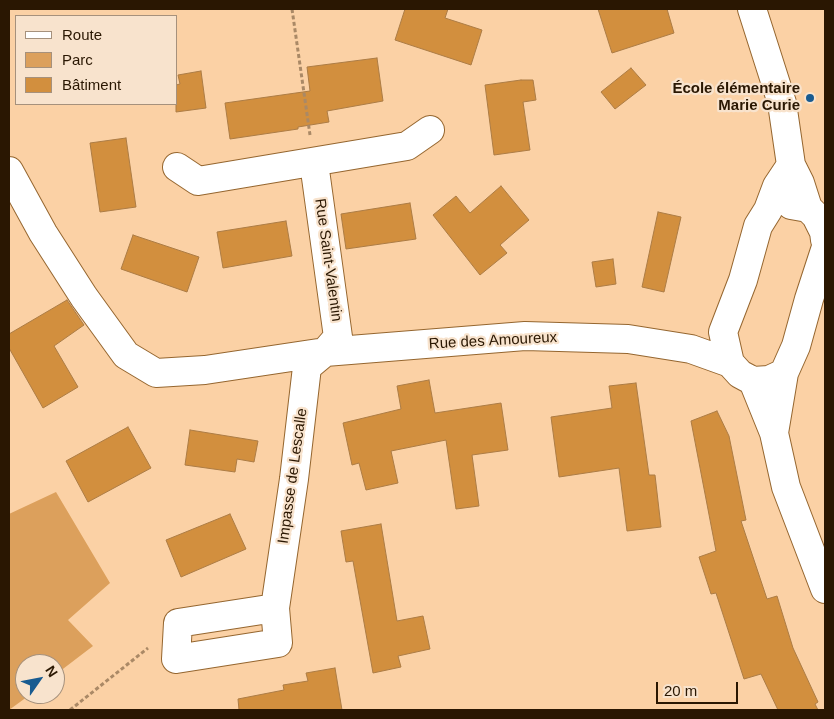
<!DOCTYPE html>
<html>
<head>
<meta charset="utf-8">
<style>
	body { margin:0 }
	#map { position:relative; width:834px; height:719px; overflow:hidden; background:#fbd1a5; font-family:Helvetica,sans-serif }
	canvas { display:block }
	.frame { position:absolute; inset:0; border:10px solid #2a1702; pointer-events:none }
	.legend { position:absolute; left:15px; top:15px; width:162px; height:90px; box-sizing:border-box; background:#f8e3cd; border:1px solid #a6917c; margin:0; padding:6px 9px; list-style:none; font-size:15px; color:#2a1702 }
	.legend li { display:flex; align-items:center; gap:10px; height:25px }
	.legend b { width:25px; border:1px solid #a6917c }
	.north { position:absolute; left:15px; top:654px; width:50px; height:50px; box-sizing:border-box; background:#f8e3cd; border:1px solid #a6917c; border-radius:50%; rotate:57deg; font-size:14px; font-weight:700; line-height:20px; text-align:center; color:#2a1702 }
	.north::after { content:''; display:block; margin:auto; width:18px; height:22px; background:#195b90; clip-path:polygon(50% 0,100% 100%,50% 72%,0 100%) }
	.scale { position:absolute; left:656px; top:682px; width:82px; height:22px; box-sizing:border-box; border:2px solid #2a1702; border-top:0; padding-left:6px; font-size:15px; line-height:18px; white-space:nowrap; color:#2a1702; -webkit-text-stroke:4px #f8e3cd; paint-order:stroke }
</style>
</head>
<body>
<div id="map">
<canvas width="834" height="719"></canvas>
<div class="frame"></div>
<ul class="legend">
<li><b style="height:6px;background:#fff"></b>Route</li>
<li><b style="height:14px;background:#dca05c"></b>Parc</li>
<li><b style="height:14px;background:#d28f3e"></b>Bâtiment</li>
</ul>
<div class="north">N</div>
<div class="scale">20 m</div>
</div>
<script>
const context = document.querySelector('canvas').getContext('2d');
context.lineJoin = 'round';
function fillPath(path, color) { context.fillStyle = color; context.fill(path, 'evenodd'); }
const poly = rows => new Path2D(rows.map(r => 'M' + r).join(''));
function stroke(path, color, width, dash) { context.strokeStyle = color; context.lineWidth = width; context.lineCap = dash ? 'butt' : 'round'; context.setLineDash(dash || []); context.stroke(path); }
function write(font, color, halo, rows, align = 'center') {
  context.font = font + ' Helvetica,sans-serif'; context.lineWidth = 4.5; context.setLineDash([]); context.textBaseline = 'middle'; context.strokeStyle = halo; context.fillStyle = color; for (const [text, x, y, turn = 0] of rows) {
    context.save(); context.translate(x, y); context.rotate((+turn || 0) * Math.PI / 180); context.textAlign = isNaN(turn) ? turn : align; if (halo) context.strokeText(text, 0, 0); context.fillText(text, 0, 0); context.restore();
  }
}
fillPath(poly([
	[56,492,110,583,68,620,93,646,55,675,55,664,25,664,25,694,31,694,9,710,9,514]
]), '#dca05c');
const building = poly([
	[405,9,448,9,445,18,482,30,471,65,395,40,405,9],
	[598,9,667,9,674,33,612,53,598,9],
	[377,58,383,101,327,111,329,122,298,127,298,129,230,139,225,103,310,91,307,67,377,58],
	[631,68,646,85,615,109,601,92,631,68],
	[201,71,206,108,176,112,176,85,180,84,178,75,201,71],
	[521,80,533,80,536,100,523,102,530,150,494,155,485,85,521,80],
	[126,138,136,207,100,212,90,143,126,138],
	[501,186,529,220,500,245,507,253,480,275,433,215,456,196,470,213,501,186],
	[410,203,416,239,346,249,341,214,410,203],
	[658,212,681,217,664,292,642,287,658,212],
	[286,221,292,256,223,268,217,232,286,221],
	[133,235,199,257,187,292,121,269,133,235],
	[613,259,616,284,596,287,592,262,613,259],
	[67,300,84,325,54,346,78,387,43,408,9,348,9,334,67,300],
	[429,380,435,413,501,403,508,450,472,455,479,506,456,509,446,440,391,451,398,483,366,490,359,463,352,465,343,423,401,409,397,386,429,380],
	[636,383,649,475,655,475,661,527,627,531,619,468,559,477,551,417,612,408,609,386,636,383],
	[717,411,729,436,746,520,741,521,767,599,777,596,793,648,818,702,815,704,818,710,778,710,761,674,744,679,716,593,711,594,699,557,716,551,691,421,717,411],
	[128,427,151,468,88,502,66,461,128,427],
	[190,430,258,441,254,462,237,459,235,472,185,465,190,430],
	[230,514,246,549,181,577,166,540,230,514],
	[381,524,397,621,423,616,430,649,398,656,401,667,373,673,353,561,346,562,341,531,381,524],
	[335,668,342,710,239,710,238,699,284,690,283,685,308,681,306,673,335,668]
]);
fillPath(building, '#d28f3e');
stroke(building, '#ac7c45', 1);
const minor = poly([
	[752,9,782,103,791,165,800,183,808,208],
	[177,167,198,181,407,146,430,130],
	[9,171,43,233,84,297,126,355,156,373,205,370,325,352,525,336,628,339,691,349,730,363],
	[791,205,808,208,816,216,824,232,825,240],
	[784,373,769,380,753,381,740,374,730,363,723,332,743,280,758,226,768,210,777,186,791,165],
	[753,381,774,433,786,487,825,589],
	[774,433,784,373,796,346,809,299,825,250],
	[275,608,178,623,176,659,278,643,275,608,294,479,307,367,325,352,338,337,314,163]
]);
stroke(minor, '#95662f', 30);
stroke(poly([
	[292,9,310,135],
	[70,710,148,648]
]), '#aa8966', 3, [4, 2.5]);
stroke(minor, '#fff', 28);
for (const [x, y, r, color] of [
	[810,98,5,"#195b90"]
]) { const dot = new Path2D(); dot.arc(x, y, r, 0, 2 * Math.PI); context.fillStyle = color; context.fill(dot); stroke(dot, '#f8e3cd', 2); }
write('bold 15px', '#2a1702', '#f8e3cd', [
	["École élémentaire",800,89],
	["Marie Curie",800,106]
], 'right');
write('15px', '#2a1702', '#f8e3cd', [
	["Rue Saint-Valentin",328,260,82],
	["Rue des Amoureux",493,341,-3],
	["Impasse de Lescalle",293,476,-82]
]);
</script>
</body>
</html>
